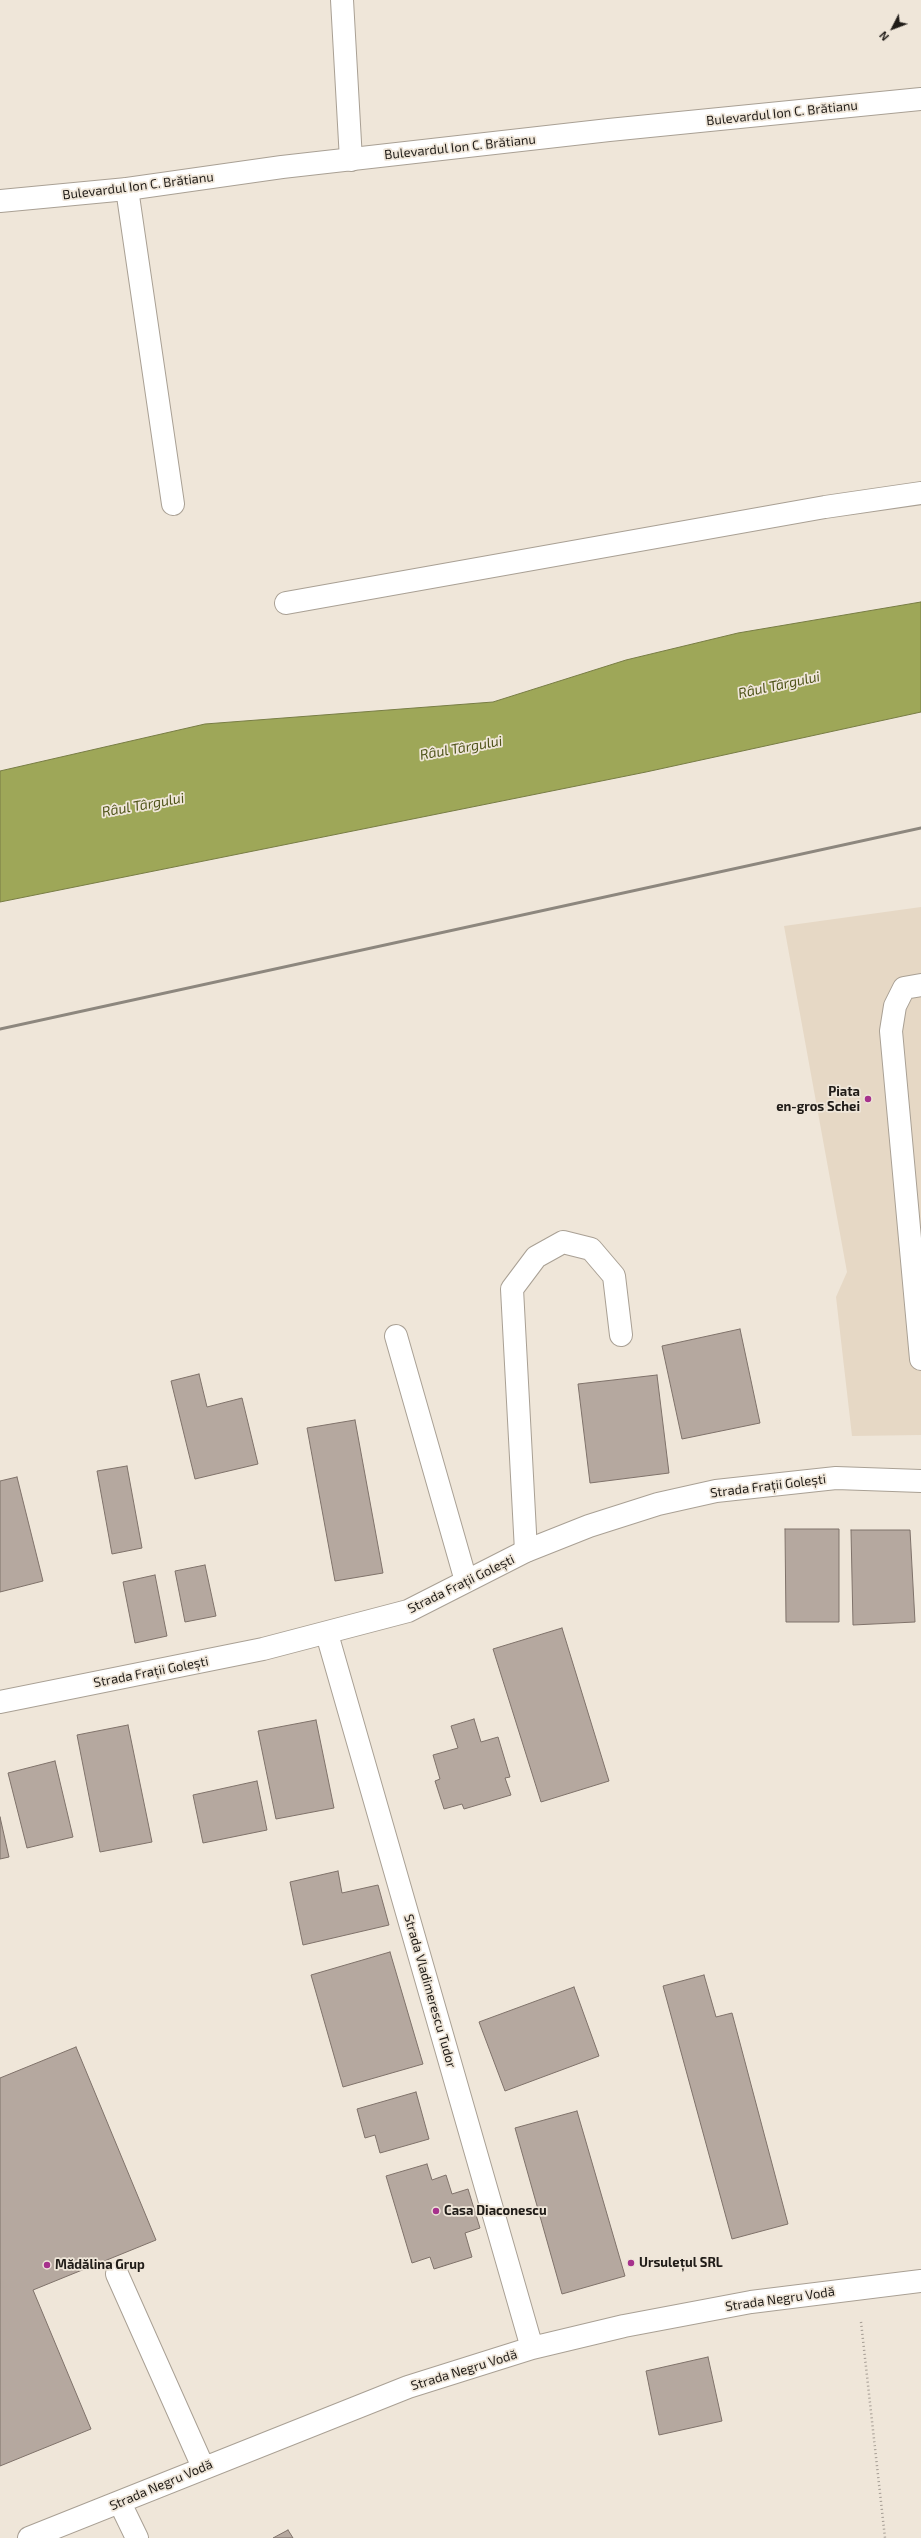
<!DOCTYPE html>
<html>
<head>
<meta charset="utf-8">
<style>
	body { margin:0 }
	#map { position:relative; width:921px; height:2538px; overflow:hidden; background:#efe6d9; font-family:"Exo 2",sans-serif }
	canvas { display:block }
	.north { position:absolute; left:873px; top:8px; width:40px; height:40px; -webkit-text-stroke:3px #efe6d9; paint-order:stroke; rotate:228deg; font-size:11px; font-weight:700; line-height:16px; text-align:center; color:#201c18 }
	.north::after { content:''; display:block; margin:auto; width:14px; height:18px; background:#201c18; clip-path:polygon(50% 0,100% 100%,50% 72%,0 100%) }
</style>
</head>
<body>
<div id="map">
<canvas width="921" height="2538"></canvas>
<div class="north">N</div>
</div>
<script>
const context = document.querySelector('canvas').getContext('2d');
context.lineJoin = 'round';
function fillPath(path, color) { context.fillStyle = color; context.fill(path, 'evenodd'); }
const poly = rows => new Path2D(rows.map(r => 'M' + r).join(''));
function stroke(path, color, width, dash) { context.strokeStyle = color; context.lineWidth = width; context.lineCap = dash ? 'butt' : 'round'; context.setLineDash(dash || []); context.stroke(path); }
function write(font, color, halo, rows, align = 'center') {
  context.font = font + ' "Exo 2",sans-serif'; context.lineWidth = 3.5; context.setLineDash([]); context.textBaseline = 'middle'; context.strokeStyle = halo; context.fillStyle = color; for (const [text, x, y, turn = 0] of rows) {
    context.save(); context.translate(x, y); context.rotate((+turn || 0) * Math.PI / 180); context.textAlign = isNaN(turn) ? turn : align; if (halo) context.strokeText(text, 0, 0); context.fillText(text, 0, 0); context.restore();
  }
}
fillPath(poly([
	[921,907,921,1435,852,1436,836,1297,847,1272,784,926]
]), '#e6d8c5');
const water = poly([
	[921,602,921,712,646,772,0,902,0,771,205,724,493,702,626,660,738,633,921,602]
]);
fillPath(water, '#9ea758');
stroke(water, '#787d45', 1);
const building = poly([
	[740,1329,760,1423,682,1439,662,1346,740,1329],
	[199,1374,207,1407,242,1398,258,1464,195,1479,171,1381,199,1374],
	[657,1375,669,1473,590,1483,578,1384,657,1375],
	[355,1420,383,1573,335,1581,307,1428,355,1420],
	[127,1466,142,1548,112,1554,97,1471,127,1466],
	[17,1477,43,1581,0,1592,0,1481,17,1477],
	[785,1529,839,1529,839,1622,786,1622,785,1529],
	[851,1530,910,1530,915,1622,853,1625,851,1530],
	[205,1565,216,1616,185,1622,175,1571,205,1565],
	[155,1575,167,1636,135,1643,123,1582,155,1575],
	[562,1628,609,1781,541,1802,493,1649,562,1628],
	[474,1719,481,1742,498,1737,510,1777,505,1778,511,1795,464,1809,462,1804,444,1809,435,1781,440,1779,433,1755,458,1748,451,1726,474,1719],
	[316,1720,334,1808,276,1819,258,1731,316,1720],
	[128,1725,152,1842,100,1852,77,1735,128,1725],
	[55,1761,73,1837,27,1848,8,1773,55,1761],
	[257,1781,267,1830,203,1843,193,1795,257,1781],
	[0,1817,9,1857,0,1859,0,1817],
	[338,1871,342,1893,378,1885,389,1925,303,1945,290,1882,338,1871],
	[390,1952,423,2064,343,2087,311,1975,390,1952],
	[704,1975,716,2017,732,2013,788,2224,732,2239,663,1986,704,1975],
	[574,1987,599,2056,505,2091,479,2022,574,1987],
	[76,2047,156,2240,33,2290,91,2429,0,2466,0,2078,76,2047],
	[416,2092,429,2139,380,2153,375,2135,365,2138,357,2109,416,2092],
	[577,2111,625,2276,562,2294,515,2128,577,2111],
	[427,2164,432,2180,446,2175,452,2194,468,2189,480,2228,465,2233,472,2257,434,2269,430,2257,412,2263,386,2176,427,2164],
	[708,2357,722,2421,659,2435,646,2371,708,2357],
	[288,2530,293,2538,273,2538,288,2530]
]);
fillPath(building, '#b5a89f');
stroke(building, '#7f726a', 1);
const minor = poly([
	[342,0,351,160],
	[127,189,173,504],
	[286,603,825,507,921,493],
	[921,985,904,988,895,1006,891,1031,921,1359],
	[396,1336,466,1581],
	[526,1551,512,1289,536,1257,563,1242,591,1249,614,1276,621,1335],
	[327,1634,532,2348],
	[117,2274,203,2467],
	[120,2503,137,2538],
	[29,2538,408,2387,532,2348,624,2326,751,2302,921,2281]
]);
const major = poly([
	[0,1702,263,1649,408,1611,526,1551,589,1526,658,1504,716,1491,836,1478,921,1481]
]);
const highway = poly([
	[0,201,127,189,282,167,609,130,921,99]
]);
stroke(minor, '#a9a094', 24);
stroke(major, '#a9a094', 24);
stroke(highway, '#a9a094', 24);
stroke(poly([
	[861,2322,885,2538]
]), '#a59d94', 2.5, [1, 3]);
stroke(minor, '#fff', 22);
stroke(major, '#fff', 22);
stroke(highway, '#fff', 22);
stroke(poly([
	[0,1029,921,828]
]), '#8d877e', 3);
for (const [x, y, r, color] of [
	[868,1099,4,"#a6328c"],
	[436,2211,4,"#a6328c"],
	[631,2263,4,"#a6328c"],
	[47,2265,4,"#a6328c"]
]) { const dot = new Path2D(); dot.arc(x, y, r, 0, 2 * Math.PI); context.fillStyle = color; context.fill(dot); stroke(dot, '#efe6d9', 1.5); }
write('13px', '#201c18', '#efe6d9', [
	["Bulevardul Ion C. Brătianu",782,113,-6],
	["Bulevardul Ion C. Brătianu",460,147,-6],
	["Bulevardul Ion C. Brătianu",138,186,-7],
	["Strada Frații Golești",768,1486,-7],
	["Strada Frații Golești",461,1584,-26],
	["Strada Frații Golești",151,1672,-11],
	["Strada Vladimerescu Tudor",430,1991,74],
	["Strada Negru Vodă",780,2299,-8],
	["Strada Negru Vodă",464,2370,-17],
	["Strada Negru Vodă",161,2485,-23]
]);
write('bold 13px', '#201c18', '#efe6d9', [
	["Piata",860,1092,"right"],
	["en-gros Schei",860,1107,"right"],
	["Casa Diaconescu",444,2211],
	["Ursulețul SRL",639,2263],
	["Mădălina Grup",55,2265]
], 'left');
write('italic 14px', '#4f5419', '#efe6d9', [
	["Râul Târgului",779,685,-12],
	["Râul Târgului",461,748,-10],
	["Râul Târgului",143,805,-10]
]);
</script>
</body>
</html>
